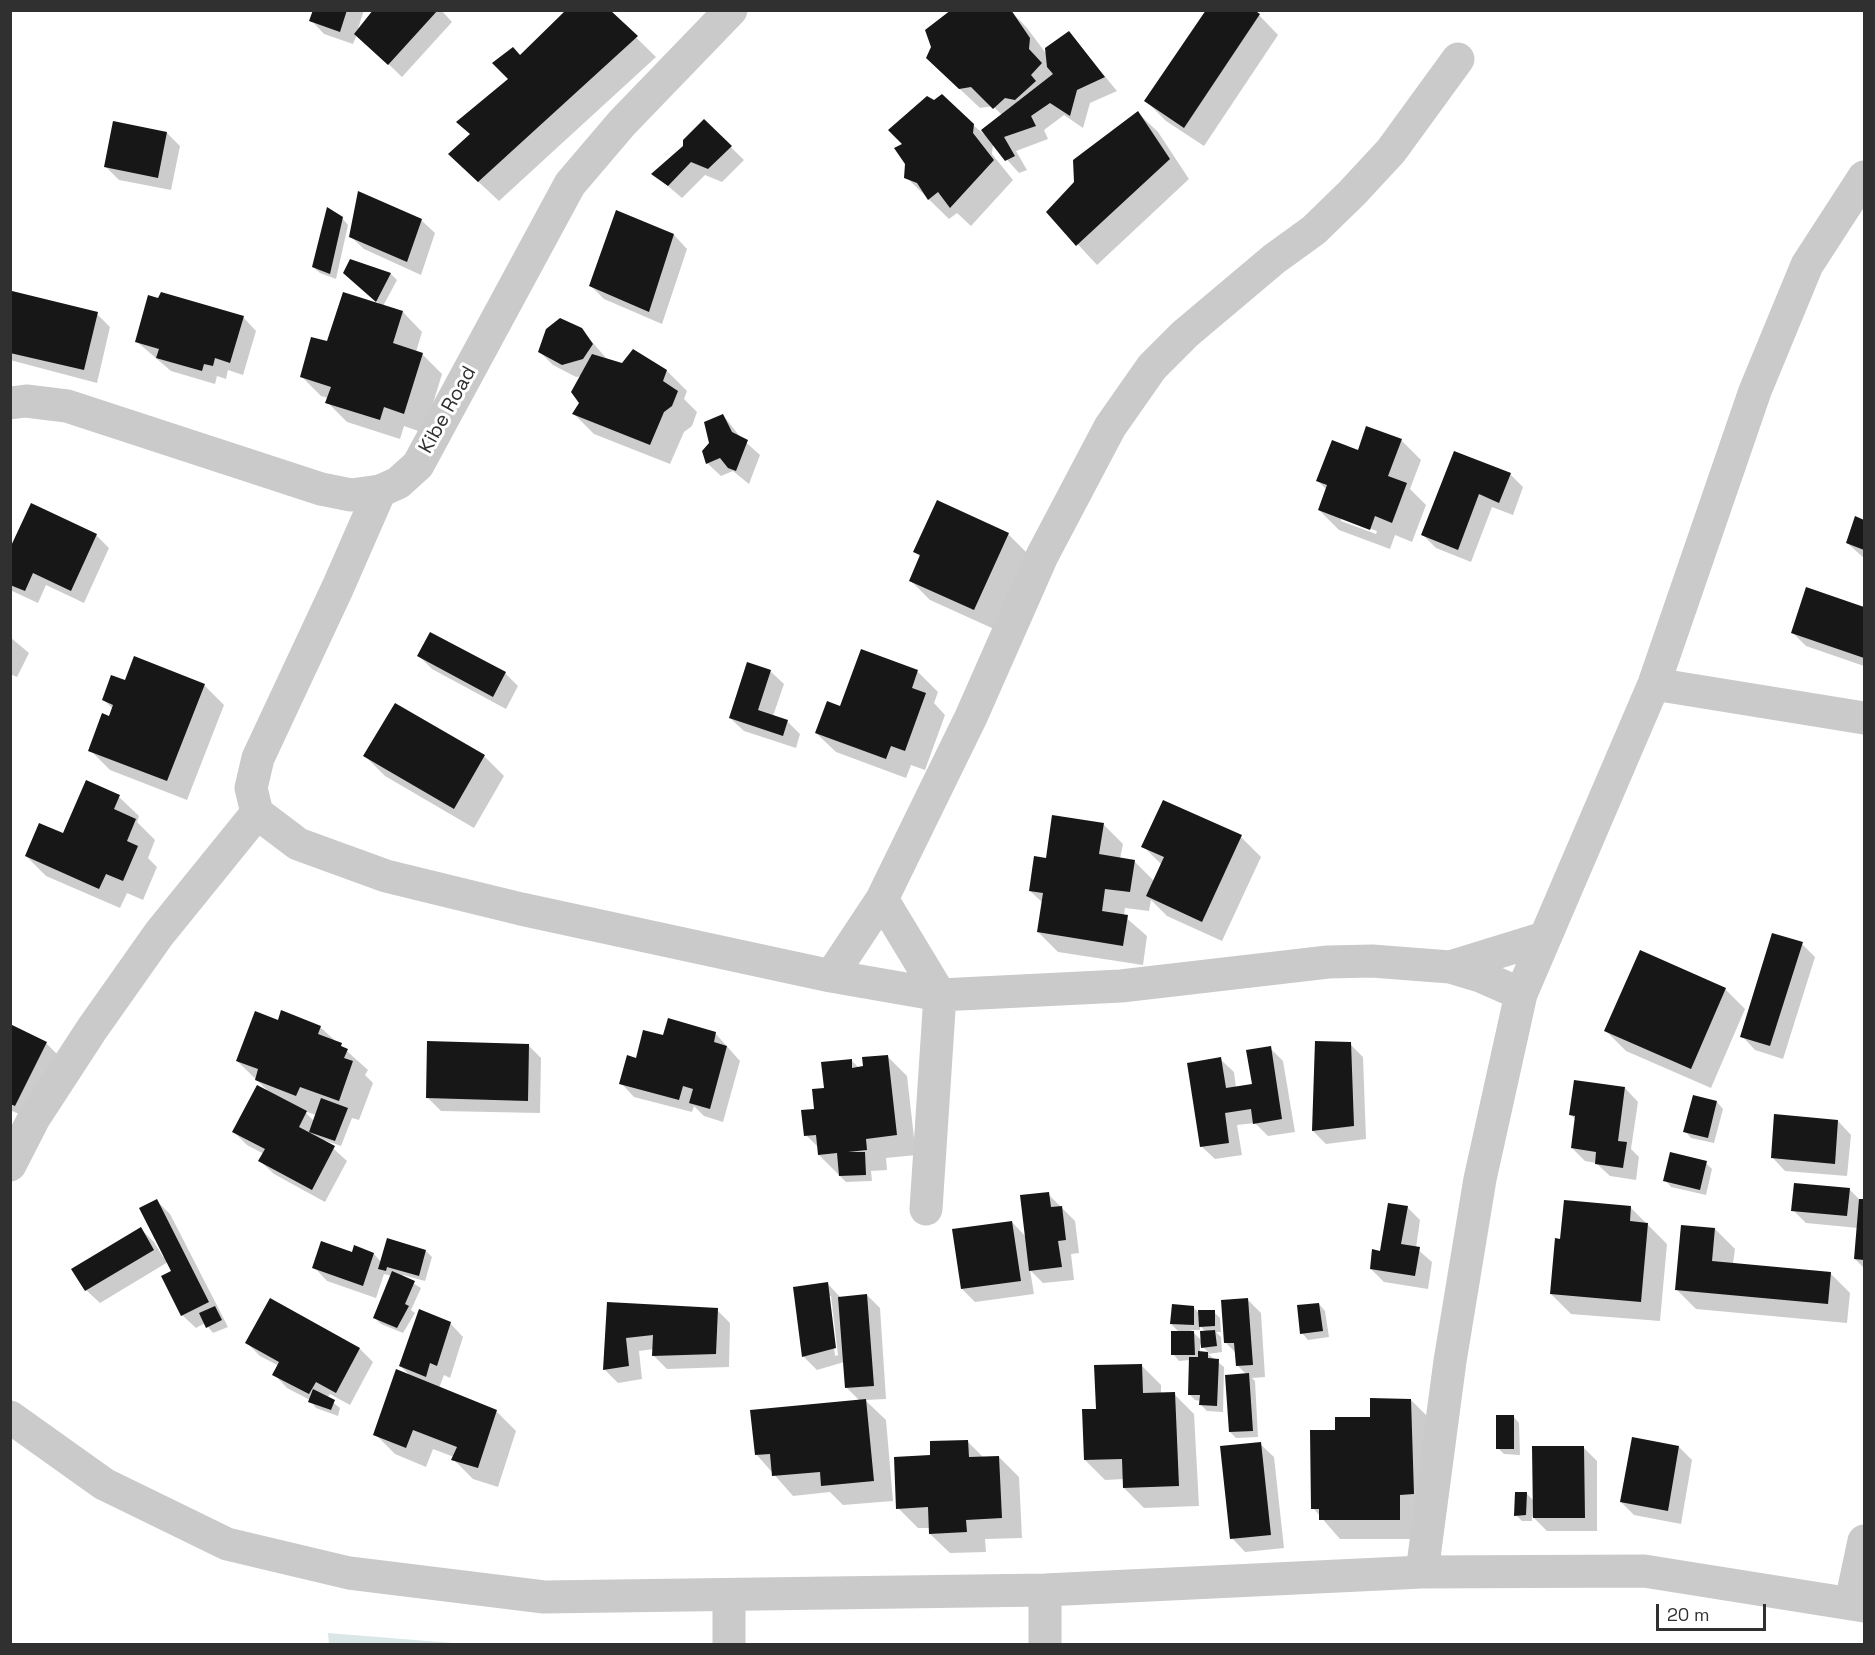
<!DOCTYPE html>
<html>
<head>
<meta charset="utf-8">
<style>
	body { margin:0 }
	#map { position:relative; width:1875px; height:1655px; overflow:hidden; background:#fff; font-family:"Space Grotesk",sans-serif }
	canvas { display:block }
	.frame { position:absolute; inset:0; border:12px solid #303030; pointer-events:none }
	.scale { position:absolute; left:1656px; top:1604px; width:110px; height:27px; box-sizing:border-box; border:3px solid #303030; border-top:0; padding-left:8px; font-size:18px; line-height:21px; white-space:nowrap; color:#303030; -webkit-text-stroke:4px #fff; paint-order:stroke }
</style>
</head>
<body>
<div id="map">
<canvas width="1875" height="1655"></canvas>
<div class="frame"></div>
<div class="scale">20 m</div>
</div>
<script>
const context = document.querySelector('canvas').getContext('2d');
context.lineJoin = 'round';
function fillPath(path, color) { context.fillStyle = color; context.fill(path, 'evenodd'); }
const poly = rows => new Path2D(rows.map(r => 'M' + r).join(''));
function stroke(path, color, width, dash) { context.strokeStyle = color; context.lineWidth = width; context.lineCap = dash ? 'butt' : 'round'; context.setLineDash(dash || []); context.stroke(path); }
function write(font, color, halo, rows, align = 'center') {
  context.font = font + ' "Space Grotesk",sans-serif'; context.lineWidth = 6; context.setLineDash([]); context.textBaseline = 'middle'; context.strokeStyle = halo; context.fillStyle = color; for (const [text, x, y, turn = 0] of rows) {
    context.save(); context.translate(x, y); context.rotate((+turn || 0) * Math.PI / 180); context.textAlign = isNaN(turn) ? turn : align; if (halo) context.strokeText(text, 0, 0); context.fillText(text, 0, 0); context.restore();
  }
}
fillPath(poly([
	[328,1633,465,1644,329,1644]
]), '#dae7e6');
fillPath(poly([
	[314,10,364,10,357,32,375,10,441,10,452,22,402,77,357,34,353,44,324,34,311,20],
	[608,10,656,57,499,201,470,174,520,56],
	[1010,10,1027,28,1048,56,1069,33,1117,91,1090,103,1083,128,1064,115,1044,130,1048,139,1016,151,1027,170,1019,173,993,144,992,154,1013,180,971,226,957,213,949,219,906,177,904,144,973,125,991,140,1002,115,993,106,980,108,948,78],
	[1259,15,1278,35,1204,146,1166,121,1146,101],
	[1138,113,1158,132,1189,179,1097,265,1048,212],
	[704,121,744,160,722,182,705,175,682,198,654,174,684,147],
	[167,133,180,146,171,190,119,180,106,167],
	[617,212,674,235,687,249,662,324,604,299,590,285],
	[342,218,348,225,336,279,320,273,313,267],
	[421,220,435,233,421,275,364,249,350,236],
	[351,260,391,274,397,280,383,306,403,312,422,332,416,352,422,354,442,374,424,433,404,426,400,439,347,422,327,402,328,398,321,396,301,376,328,343,381,305,351,279],
	[13,293,97,314,110,327,97,383,10,360,10,304],
	[243,317,256,331,243,375,228,370,226,379,217,376,215,384,171,371,136,341],
	[581,329,606,358,623,365,667,371,687,391,684,399,697,412,692,426,684,432,670,464,594,434,574,414,581,403,582,376,576,377,553,365,540,352],
	[723,415,741,438,760,455,749,484,733,471,721,476,707,463,710,443],
	[1401,440,1421,460,1410,489,1426,505,1412,542,1395,535,1390,549,1339,530,1319,510,1327,490,1318,481,1358,452],
	[1341,518,1377,531,1376,534,1341,521],
	[1455,453,1510,474,1523,487,1513,515,1492,507,1471,562,1436,548,1423,535],
	[1856,518,1864,521,1864,558,1847,543],
	[1008,534,1028,554,994,629,930,600,910,580,921,558,915,552],
	[96,535,109,548,84,603,46,585,38,603,10,590,10,551],
	[1807,589,1864,609,1864,666,1806,646,1793,633],
	[10,637,29,653,17,677,10,674],
	[862,651,918,672,938,692,934,703,945,715,925,770,911,765,906,778,836,752,816,733,841,708],
	[419,656,505,673,518,686,506,709,432,669],
	[770,671,784,684,773,716,787,721,800,734,796,748,744,731,730,718],
	[126,682,204,685,224,705,187,800,110,770,90,750,113,709,103,699],
	[365,756,484,756,504,776,474,828,385,776],
	[119,797,139,816,137,822,155,840,148,858,157,867,143,900,127,893,120,908,46,876,26,856,63,835],
	[1103,824,1123,844,1120,859,1134,861,1154,881,1162,865,1143,846,1241,837,1261,857,1222,941,1167,916,1151,900,1149,911,1125,908,1124,916,1147,936,1143,965,1058,952,1038,932,1043,903,1030,891,1047,860],
	[1802,944,1815,957,1783,1059,1755,1050,1742,1036],
	[1725,989,1745,1009,1711,1088,1626,1051,1606,1031],
	[279,1022,320,1027,368,1070,365,1075,373,1083,359,1120,352,1118,341,1146,324,1140,347,1161,325,1202,274,1174,260,1161,264,1154,247,1145,234,1132,267,1090,237,1061],
	[304,1111,316,1115,314,1121],
	[10,1026,46,1043,59,1056,28,1118,10,1110],
	[715,1033,740,1061,723,1122,704,1116,694,1106,692,1112,634,1097,621,1083,637,1060,664,1037],
	[1350,1044,1363,1057,1366,1139,1326,1144,1313,1131],
	[528,1045,541,1058,540,1113,441,1111,428,1098],
	[1270,1048,1283,1061,1295,1132,1268,1136,1255,1123,1237,1125,1242,1155,1215,1159,1201,1146,1220,1059,1234,1072,1236,1088,1253,1085],
	[887,1056,907,1076,916,1155,886,1158,887,1170,871,1171,872,1181,846,1182,819,1155,819,1148,806,1135,825,1090,851,1060,859,1068],
	[1625,1088,1638,1102,1631,1149,1639,1157,1636,1180,1610,1176,1596,1163,1585,1161,1572,1148,1576,1120,1570,1114],
	[1717,1102,1723,1109,1714,1143,1691,1138,1685,1131],
	[1838,1121,1851,1135,1847,1176,1785,1171,1772,1157],
	[1706,1163,1712,1169,1706,1195,1671,1187,1665,1180],
	[1849,1189,1860,1200,1864,1200,1864,1268,1855,1259,1858,1228,1806,1223,1793,1210],
	[1048,1194,1075,1221,1079,1253,1071,1254,1074,1280,1043,1283,1030,1270,1034,1294,975,1302,962,1289,1012,1222,1026,1237],
	[157,1201,170,1214,228,1327,213,1333,205,1323,196,1328,182,1315,173,1272,168,1262,100,1303,86,1290,141,1229,154,1242,163,1257,165,1256],
	[1407,1207,1420,1220,1416,1248,1432,1262,1428,1289,1384,1282,1371,1269],
	[1630,1207,1667,1244,1660,1321,1571,1314,1551,1294,1562,1240],
	[1715,1229,1735,1249,1733,1264,1830,1273,1850,1293,1847,1323,1696,1309,1676,1289],
	[426,1251,432,1257,425,1281,403,1275,403,1277,421,1288,411,1310,415,1313,403,1333,381,1324,375,1318,392,1276,384,1274,376,1298,327,1281,314,1267,352,1254,374,1254,381,1262],
	[827,1283,841,1298,867,1295,880,1308,886,1399,865,1400,886,1420,893,1501,843,1505,830,1492,793,1496,756,1454,860,1401,846,1387,844,1362,817,1370,804,1357,794,1288],
	[828,1296,831,1296,838,1355,835,1356],
	[270,1300,360,1349,373,1362,350,1405,330,1394,327,1398,340,1408,338,1416,316,1408,310,1400,287,1388,274,1374,279,1366,260,1356,247,1343],
	[1248,1300,1261,1313,1265,1377,1252,1378,1255,1381,1258,1437,1236,1438,1230,1432,1247,1375,1237,1365,1236,1353,1225,1342],
	[608,1303,717,1310,730,1323,729,1367,667,1369,654,1356,654,1349,639,1351,642,1379,618,1383,605,1370],
	[1319,1304,1325,1311,1329,1337,1308,1340,1302,1333],
	[1193,1307,1200,1314,1214,1312,1220,1318,1221,1332,1216,1332,1221,1337,1222,1352,1208,1354,1224,1367,1223,1412,1207,1411,1201,1405,1201,1401,1195,1400,1189,1394,1190,1360,1179,1361,1173,1354,1180,1333,1171,1324],
	[1200,1326,1206,1332,1202,1341,1191,1330,1200,1330],
	[1200,1344,1209,1353,1200,1352],
	[450,1323,463,1337,450,1378,444,1375,439,1388,496,1411,516,1431,498,1487,473,1479,453,1459,454,1457,433,1449,426,1467,395,1454,375,1434,412,1377,400,1366],
	[1141,1365,1161,1385,1161,1394,1174,1394,1194,1414,1199,1506,1144,1508,1124,1488,1124,1479,1105,1480,1085,1460,1097,1411],
	[1411,1400,1431,1420,1419,1539,1340,1539,1313,1508,1336,1432],
	[1513,1416,1519,1423,1520,1455,1504,1454,1498,1448],
	[967,1441,984,1458,999,1457,1019,1477,1022,1538,985,1539,986,1552,950,1553,930,1534,930,1528,918,1528,898,1508,932,1456],
	[1260,1444,1274,1457,1284,1548,1245,1552,1232,1538],
	[1583,1447,1597,1461,1597,1531,1547,1531,1532,1516,1532,1521,1522,1521,1516,1515,1526,1493,1534,1501],
	[1679,1447,1692,1460,1681,1524,1634,1515,1621,1502]
]), '#0003');
fillPath(poly([
	[313,10,347,10,340,32,309,21],
	[373,10,438,10,388,65,354,34],
	[566,10,610,10,638,36,478,182,448,154,470,134,456,122,508,79,492,63,513,47,520,55],
	[951,10,1011,10,1030,38,1029,49,1042,63,1031,75,1036,81,1015,100,1005,98,993,109,971,87,959,89,926,58,931,47,925,30],
	[1206,10,1254,10,1260,14,1184,128,1144,101],
	[1069,31,1105,77,1077,90,1070,116,1050,103,1031,116,1036,126,1004,137,1015,156,1005,161,981,130,1053,74,1047,67,1045,48],
	[942,94,974,124,973,133,994,160,950,208,938,192,928,200,917,183,904,178,905,164,894,148,902,144,888,130,927,96,934,100],
	[1138,111,1170,159,1076,246,1046,212,1074,182,1073,160],
	[704,119,732,146,708,169,691,162,668,186,651,174,683,146,683,140],
	[113,121,167,132,158,178,104,167],
	[358,191,422,219,407,262,349,237],
	[327,207,343,217,330,274,312,267],
	[616,210,674,234,649,312,589,286],
	[350,259,391,273,376,302,343,273],
	[12,291,98,312,84,370,10,353],
	[161,292,244,316,230,363,215,358,213,366,204,364,202,371,156,358,159,349,135,342,148,295,158,298],
	[343,292,403,311,393,343,423,353,404,414,384,407,380,420,325,403,331,387,300,377,311,337,327,341],
	[560,318,582,328,593,344,583,359,562,365,538,352,546,329],
	[633,349,667,370,663,381,678,391,672,406,664,412,650,445,572,414,579,403,571,392,592,354,622,363],
	[723,414,732,432,748,440,736,471,728,468,720,458,706,464,702,451,709,443,704,422],
	[1366,426,1402,439,1388,476,1407,483,1392,523,1375,516,1370,530,1318,510,1327,485,1316,481,1332,440,1358,450],
	[1454,451,1511,473,1499,503,1479,494,1458,550,1421,535],
	[937,500,1009,533,974,610,909,581,920,555,913,552],
	[31,503,97,534,71,591,33,573,25,591,10,585,10,548],
	[1855,516,1864,520,1864,550,1846,543],
	[1806,587,1864,607,1864,658,1791,633],
	[430,632,506,672,493,697,417,656],
	[861,649,918,670,912,688,926,693,905,751,891,746,886,759,815,733,827,701,840,706],
	[134,656,205,684,167,781,88,751,102,713,109,716,113,705,102,700,111,675,125,680],
	[747,662,771,670,758,710,788,720,783,736,729,718],
	[395,703,485,755,454,809,363,756],
	[86,780,120,795,114,809,136,819,127,841,138,846,123,881,106,874,99,889,25,856,39,823,63,833],
	[1163,800,1242,835,1202,922,1146,896,1164,857,1141,847],
	[1052,815,1104,823,1099,854,1135,860,1130,892,1105,889,1102,911,1128,915,1123,946,1037,932,1043,893,1029,891,1034,856,1046,858],
	[1772,933,1803,942,1770,1046,1740,1037],
	[1640,950,1726,988,1691,1069,1604,1031],
	[281,1010,321,1026,318,1034,342,1043,341,1046,348,1049,344,1058,353,1061,339,1101,300,1087,296,1096,255,1080,258,1069,236,1061,255,1011,278,1020],
	[668,1018,716,1032,714,1042,727,1046,710,1109,689,1103,693,1089,683,1086,679,1100,619,1084,627,1055,636,1058,643,1030,663,1035],
	[10,1024,47,1042,15,1106,10,1104],
	[427,1041,529,1044,528,1101,426,1098],
	[1315,1041,1351,1042,1354,1126,1312,1131],
	[1271,1046,1282,1119,1253,1124,1251,1109,1225,1113,1229,1143,1200,1147,1187,1063,1221,1057,1226,1088,1252,1084,1246,1050],
	[888,1055,897,1135,866,1139,867,1150,848,1152,865,1152,866,1175,839,1176,837,1153,818,1155,816,1135,804,1136,801,1110,814,1109,812,1089,824,1088,821,1062,852,1059,852,1068,863,1066,862,1057],
	[1574,1080,1625,1087,1618,1141,1627,1142,1623,1168,1595,1164,1596,1152,1571,1148,1575,1116,1569,1115],
	[257,1085,307,1111,299,1127,335,1146,312,1190,258,1161,265,1149,232,1132],
	[1693,1095,1717,1101,1708,1138,1683,1132],
	[321,1098,348,1108,335,1141,309,1132],
	[1774,1114,1838,1120,1835,1164,1771,1158],
	[1670,1152,1707,1161,1700,1190,1663,1181],
	[1794,1183,1850,1188,1847,1216,1791,1211],
	[1049,1192,1051,1207,1062,1206,1066,1240,1058,1241,1062,1267,1029,1271,1020,1195],
	[157,1199,209,1302,181,1316,161,1276,171,1271,139,1208],
	[1859,1199,1864,1199,1864,1260,1854,1259],
	[1564,1200,1631,1206,1630,1221,1648,1223,1641,1302,1550,1294,1555,1238,1560,1239],
	[1388,1203,1408,1206,1401,1244,1420,1247,1415,1276,1370,1269,1372,1249,1380,1251],
	[1012,1221,1021,1281,961,1289,952,1229],
	[1681,1225,1715,1228,1712,1261,1831,1272,1828,1304,1675,1290],
	[141,1227,154,1250,85,1291,71,1269],
	[387,1238,426,1250,419,1276,387,1267,386,1271,378,1269],
	[321,1241,352,1252,354,1245,374,1253,363,1286,312,1268],
	[392,1271,415,1281,405,1304,409,1306,397,1328,373,1318],
	[828,1282,836,1348,802,1357,793,1287],
	[867,1294,874,1386,845,1388,838,1297],
	[270,1298,360,1348,336,1393,316,1382,309,1394,272,1375,279,1362,245,1343],
	[1248,1298,1253,1365,1236,1366,1234,1343,1224,1343,1221,1300],
	[607,1302,718,1308,716,1354,652,1356,653,1335,626,1338,629,1366,603,1370],
	[1319,1303,1323,1331,1300,1334,1297,1305],
	[1172,1304,1194,1306,1194,1325,1170,1324],
	[215,1306,222,1320,206,1328,199,1313],
	[419,1309,451,1322,437,1366,430,1363,426,1377,399,1366],
	[1198,1310,1215,1310,1215,1326,1199,1327],
	[1215,1330,1217,1346,1201,1348,1200,1331],
	[1171,1331,1194,1331,1195,1355,1171,1355],
	[1198,1351,1208,1352,1208,1358,1219,1359,1217,1406,1199,1405,1200,1395,1188,1395,1189,1357,1198,1357],
	[1142,1364,1143,1393,1175,1392,1179,1486,1123,1488,1122,1459,1084,1460,1082,1409,1096,1409,1094,1365],
	[396,1369,497,1410,478,1468,451,1460,457,1447,413,1430,406,1448,373,1435],
	[1249,1373,1253,1431,1229,1432,1225,1375],
	[313,1389,335,1400,331,1410,308,1402],
	[1370,1398,1411,1399,1414,1494,1400,1495,1400,1520,1319,1520,1319,1509,1311,1509,1310,1430,1335,1430,1335,1417,1370,1417],
	[866,1399,874,1481,821,1486,820,1472,772,1476,770,1454,755,1455,750,1410],
	[1496,1415,1514,1415,1514,1449,1496,1449],
	[1632,1437,1679,1446,1668,1511,1620,1502],
	[968,1440,969,1457,999,1456,1002,1518,966,1520,967,1532,929,1534,928,1507,896,1509,894,1457,930,1455,930,1441],
	[1261,1442,1271,1535,1230,1539,1220,1446],
	[1532,1446,1584,1446,1585,1518,1533,1518],
	[1515,1492,1527,1492,1526,1515,1514,1516]
]), '#171717');
stroke(poly([
	[380,491,338,587,258,758,251,788,257,813,298,844,386,876,521,909,831,976,940,995,1121,986,1328,962,1372,961,1450,967,1480,976,1521,994],
	[1654,684,1864,718],
	[882,899,940,995,926,1209],
	[1450,967,1544,938],
	[831,976,882,899,971,717,1042,556,1110,427,1152,367,1185,334,1274,259,1314,230,1352,193,1391,151,1458,59],
	[10,1165,34,1118,92,1029,159,934,257,813],
	[10,1417,104,1484,227,1544,349,1573,544,1597,1045,1590,1422,1572,1644,1571,1864,1606],
	[1422,1572,1450,1361,1480,1179,1521,994,1654,684,1755,391,1807,265,1864,177],
	[1045,1590,1045,1644],
	[1851,1602,1864,1541],
	[729,1644,729,1595]
]), '#cacaca', 33);
stroke(poly([
	[10,403,26,401,67,406,321,489,351,495,380,491,398,483,418,465,570,184,622,123,731,10]
]), '#cacaca', 33);
write('20px', '#303030', '#fff', [
	["Kibe Road",448,410,-61]
]);
</script>
</body>
</html>
